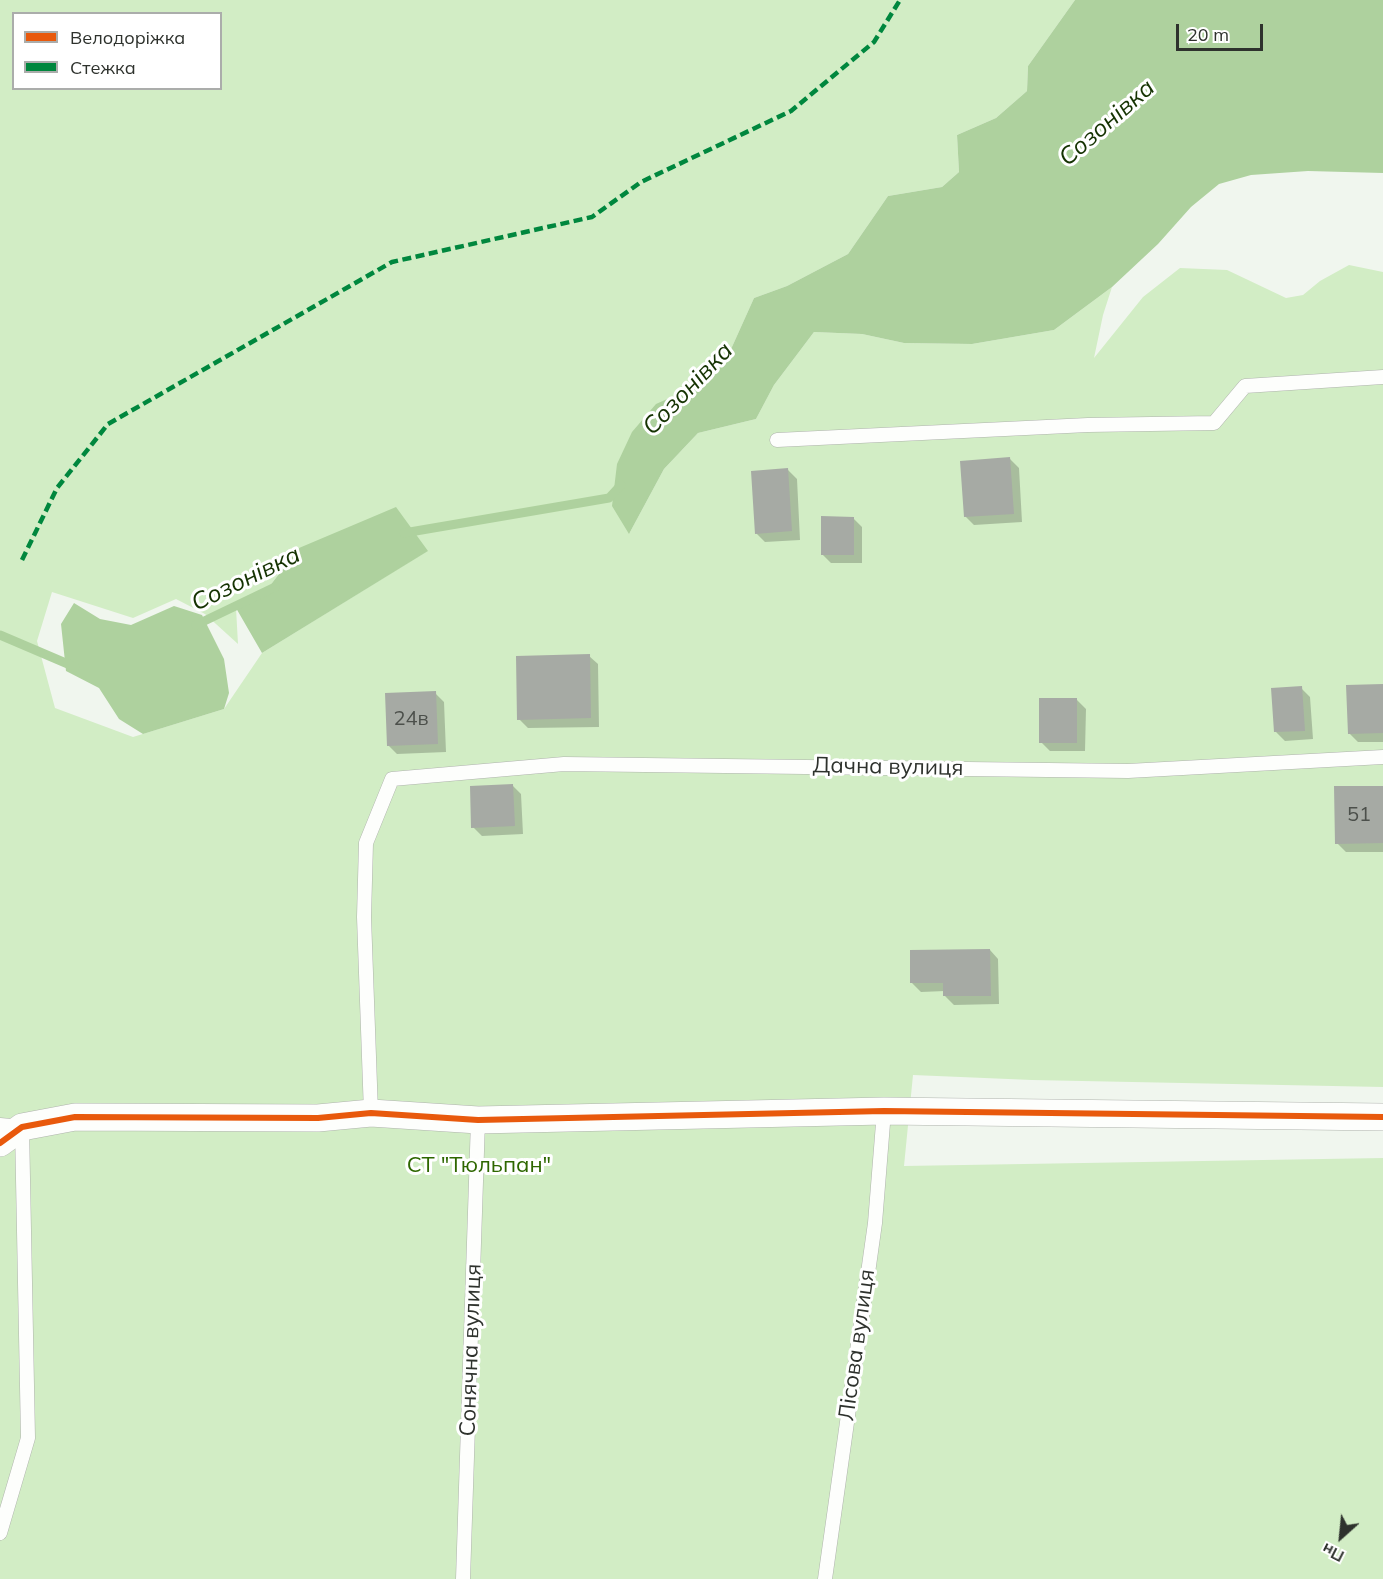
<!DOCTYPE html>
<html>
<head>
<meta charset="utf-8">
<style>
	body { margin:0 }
	#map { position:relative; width:1383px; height:1579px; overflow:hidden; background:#f0f6ee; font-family:Mulish,sans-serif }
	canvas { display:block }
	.legend { position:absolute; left:12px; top:12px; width:210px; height:78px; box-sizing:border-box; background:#fff; border:2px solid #abadab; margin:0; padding:8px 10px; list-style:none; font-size:18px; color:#2e322d }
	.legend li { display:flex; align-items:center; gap:12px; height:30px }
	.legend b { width:30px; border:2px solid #abadab }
	.north { position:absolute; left:1311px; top:1507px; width:60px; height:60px; -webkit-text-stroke:4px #fff; paint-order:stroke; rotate:207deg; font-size:16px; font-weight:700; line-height:24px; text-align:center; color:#2e322d }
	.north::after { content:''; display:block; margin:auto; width:21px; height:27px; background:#2e322d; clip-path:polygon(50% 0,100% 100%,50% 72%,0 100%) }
	.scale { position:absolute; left:1176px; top:24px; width:87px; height:27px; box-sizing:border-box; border:3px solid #2e322d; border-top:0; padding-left:8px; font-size:18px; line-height:21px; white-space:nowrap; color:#2e322d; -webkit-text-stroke:4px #fff; paint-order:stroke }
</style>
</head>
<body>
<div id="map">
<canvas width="1383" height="1579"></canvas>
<ul class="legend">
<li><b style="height:8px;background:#e8590c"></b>Велодоріжка</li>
<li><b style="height:8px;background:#00873e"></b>Стежка</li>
</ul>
<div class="north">Пн</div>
<div class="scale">20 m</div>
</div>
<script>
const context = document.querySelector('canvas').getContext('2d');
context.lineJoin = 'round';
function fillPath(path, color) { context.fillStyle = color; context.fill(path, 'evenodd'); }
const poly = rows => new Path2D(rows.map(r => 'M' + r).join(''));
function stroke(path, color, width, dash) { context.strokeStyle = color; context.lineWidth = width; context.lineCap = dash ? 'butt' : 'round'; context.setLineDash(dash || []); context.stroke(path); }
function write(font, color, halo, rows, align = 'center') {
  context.font = font + ' Mulish,sans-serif'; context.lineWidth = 6; context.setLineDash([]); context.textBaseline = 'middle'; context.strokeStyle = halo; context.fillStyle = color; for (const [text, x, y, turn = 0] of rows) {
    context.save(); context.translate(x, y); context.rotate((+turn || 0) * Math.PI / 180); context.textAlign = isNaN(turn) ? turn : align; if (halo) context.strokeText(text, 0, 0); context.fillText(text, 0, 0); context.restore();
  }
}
fillPath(poly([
	[0,0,1075,0,1028,66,1027,91,996,118,957,135,959,172,942,187,888,196,848,254,787,286,754,298,727,358,712,379,682,391,629,534,664,469,698,433,756,419,774,385,814,332,862,334,904,343,972,344,1054,330,1112,287,1103,315,1094,358,1143,297,1180,268,1227,270,1286,298,1303,295,1320,281,1349,265,1383,272,1383,1087,1032,1080,913,1075,904,1166,1383,1158,1383,1579,0,1579],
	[14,14,220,14,220,88,14,88],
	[299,548,427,551,262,653,224,709,133,737,55,708,37,641,52,592,133,618,176,599,205,614,238,644,236,608,262,596]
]), '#d2edc5');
fillPath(poly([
	[1075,0,1383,0,1383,173,1308,171,1251,175,1219,184,1191,207,1158,244,1112,287,1054,330,972,344,904,343,862,334,814,332,774,385,756,419,698,433,664,469,629,534,612,506,617,464,632,432,656,404,712,379,727,358,754,298,787,286,848,254,888,196,942,187,959,172,957,135,996,118,1027,91,1028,66],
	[396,507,428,551,262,653,236,608,262,596,299,548],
	[74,603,100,619,131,625,174,606,202,615,224,659,229,693,224,709,143,734,119,719,99,688,66,671,61,624]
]), '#aed19e');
fillPath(poly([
	[1010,459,1019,468,1022,522,974,525,965,516],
	[788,470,797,479,800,540,765,542,756,533],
	[853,518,862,527,862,563,831,563,822,554],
	[589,656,598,664,599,727,528,728,519,719],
	[1383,685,1383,742,1358,742,1349,733],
	[1301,688,1310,697,1313,739,1285,741,1276,732],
	[435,693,444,702,446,752,397,754,388,745],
	[1077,700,1086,709,1085,751,1050,751,1041,742],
	[512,785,521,794,523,834,482,836,473,827],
	[1383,788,1383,852,1346,852,1337,843],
	[990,950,998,959,999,1004,954,1005,945,996,945,991,921,992,912,983]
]), '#0003');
stroke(poly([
	[404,533,609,498,621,485],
	[196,625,275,587],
	[0,635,75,667]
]), '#aed19e', 9);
fillPath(poly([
	[1010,457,1014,514,964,517,960,461],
	[788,468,792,531,755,534,751,471],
	[821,516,854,517,854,555,821,555],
	[590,654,591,718,517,720,516,656],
	[1383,684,1383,733,1348,734,1346,685],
	[1302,686,1305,731,1274,732,1271,688],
	[436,691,438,744,387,746,385,693],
	[1039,698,1077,698,1077,743,1039,743],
	[513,784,515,826,471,828,470,786],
	[1334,786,1383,786,1383,843,1335,844],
	[990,949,991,996,943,996,943,983,910,983,910,950]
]), '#a6aaa4');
const lane = poly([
	[777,440,1088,425,1214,423,1245,386,1383,377],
	[371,1113,364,917,366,843,392,779,564,764,1128,771,1383,757],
	[0,1125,22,1127,28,1438,0,1533],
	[463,1579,478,1120],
	[825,1579,875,1223,884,1111]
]);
const street = poly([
	[0,1143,22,1127,75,1117,318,1118,371,1113,478,1120,884,1111,1383,1117]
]);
stroke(lane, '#afb3ad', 15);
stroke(street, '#afb3ad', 28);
stroke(lane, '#fdfefc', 14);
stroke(street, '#fdfefc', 27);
stroke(poly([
	[22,560,57,488,108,424,392,262,592,217,641,182,791,111,874,42,900,0]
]), '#00873e', 4.5, [9, 4.5]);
stroke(poly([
	[0,1143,22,1127,75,1117,318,1118,371,1113,478,1120,884,1111,1383,1117]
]), '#e8590c', 6);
write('20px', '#4c504b', null, [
	["24в",411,719],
	["51",1359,815]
]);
write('22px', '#2e322d', '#fff', [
	["Дачна вулиця",888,767,1],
	["Лісова вулиця",857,1345,-82],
	["Сонячна вулиця",471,1350,-88]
]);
write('22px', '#2e6700', '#fff', [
	["СТ \"Тюльпан\"",479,1165]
]);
write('italic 24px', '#153302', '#fff', [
	["Созонівка",1107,123,-41],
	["Созонівка",688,389,-46],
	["Созонівка",246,579,-26]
]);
</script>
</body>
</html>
